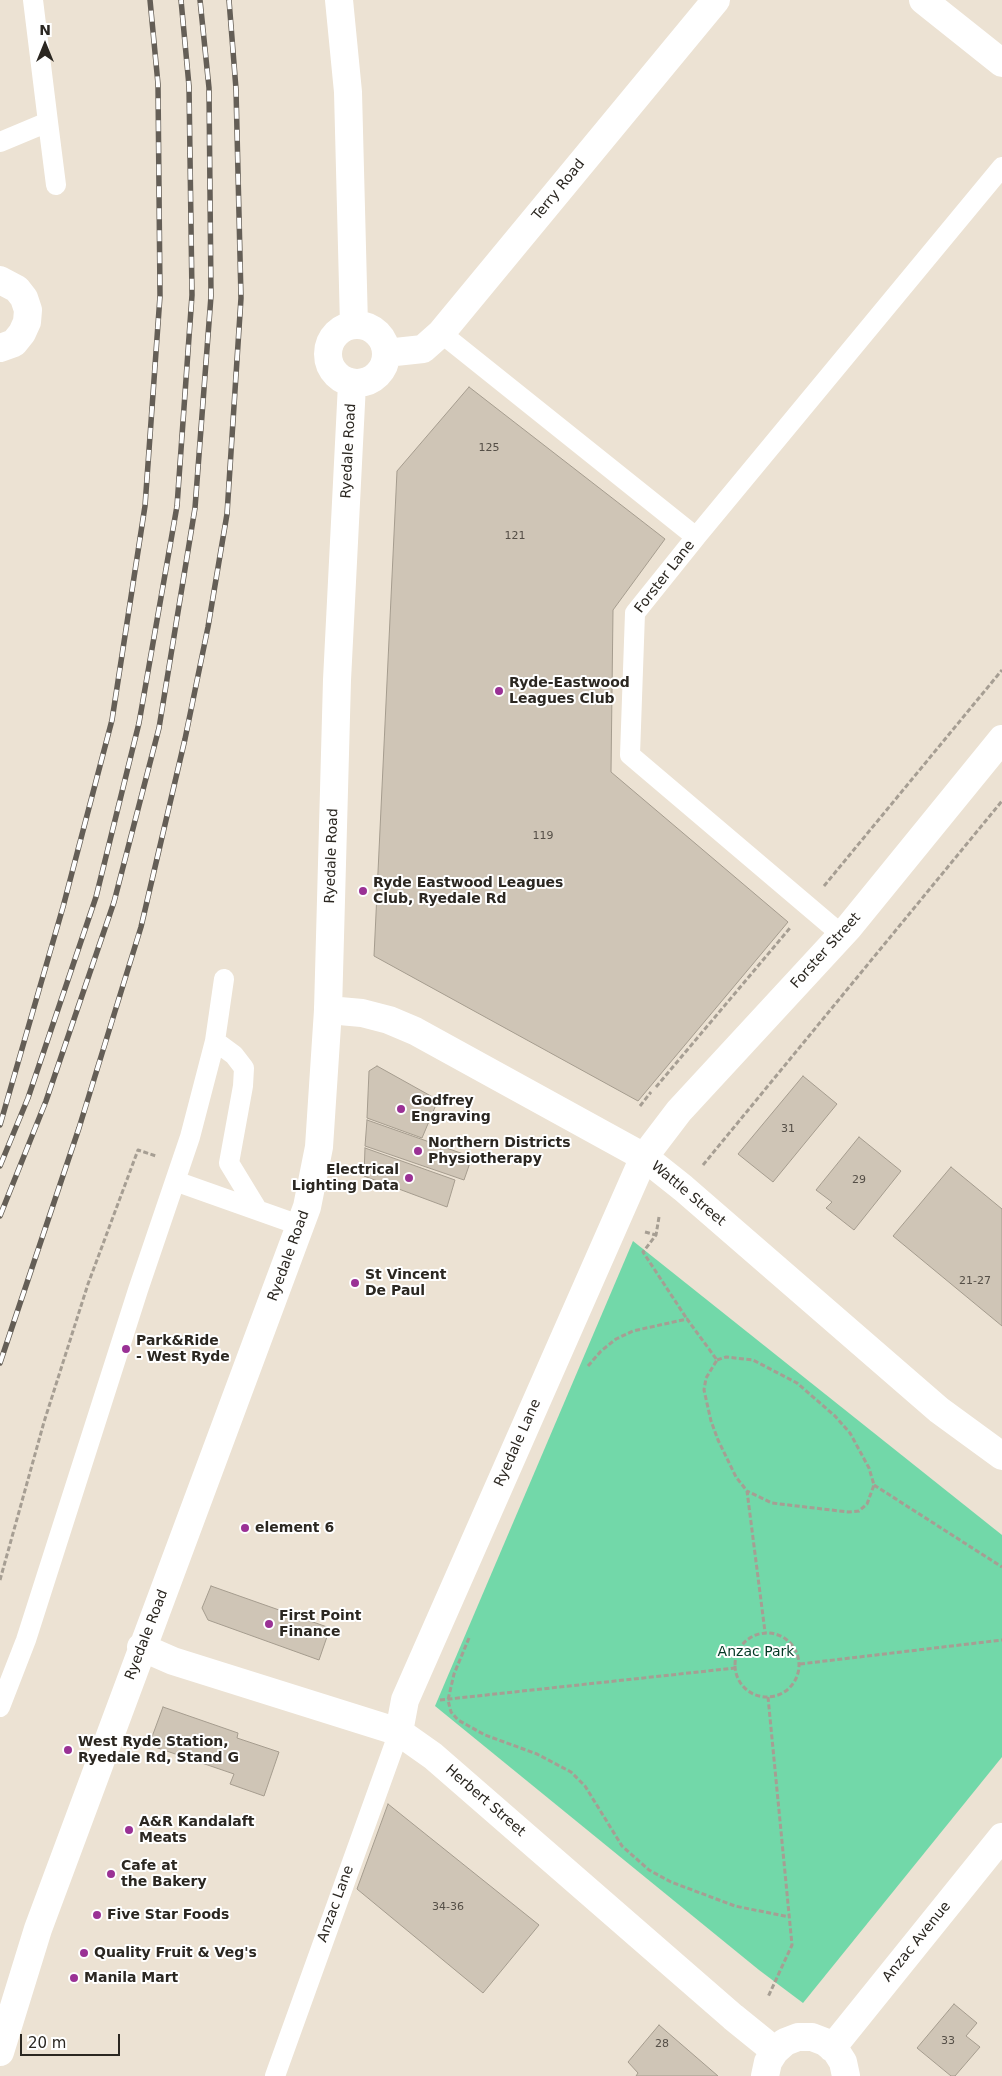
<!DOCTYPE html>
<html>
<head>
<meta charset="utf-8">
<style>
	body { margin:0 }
	#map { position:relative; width:1002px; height:2076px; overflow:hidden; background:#ece2d3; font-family:"DejaVu Sans",sans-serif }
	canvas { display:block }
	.north { position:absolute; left:20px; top:20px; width:50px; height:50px; -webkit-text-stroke:4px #fff; paint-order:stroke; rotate:0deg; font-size:14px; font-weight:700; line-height:20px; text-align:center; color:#2b2721 }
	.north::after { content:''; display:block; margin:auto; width:18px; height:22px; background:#2b2721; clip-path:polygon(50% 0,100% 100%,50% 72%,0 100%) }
	.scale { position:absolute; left:20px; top:2034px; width:100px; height:22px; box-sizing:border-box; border:2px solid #2b2721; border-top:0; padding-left:6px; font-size:15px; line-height:18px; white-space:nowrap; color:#2b2721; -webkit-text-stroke:4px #fff; paint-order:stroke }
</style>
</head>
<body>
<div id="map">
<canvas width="1002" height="2076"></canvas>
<div class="north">N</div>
<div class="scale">20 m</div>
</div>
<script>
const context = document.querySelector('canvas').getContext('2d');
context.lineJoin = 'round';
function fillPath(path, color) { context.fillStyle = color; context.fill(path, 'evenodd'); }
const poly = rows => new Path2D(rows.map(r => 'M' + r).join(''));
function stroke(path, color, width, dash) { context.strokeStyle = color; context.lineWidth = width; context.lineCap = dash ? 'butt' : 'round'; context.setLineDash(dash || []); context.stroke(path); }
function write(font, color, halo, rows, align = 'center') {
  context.font = font + ' "DejaVu Sans",sans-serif'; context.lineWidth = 4; context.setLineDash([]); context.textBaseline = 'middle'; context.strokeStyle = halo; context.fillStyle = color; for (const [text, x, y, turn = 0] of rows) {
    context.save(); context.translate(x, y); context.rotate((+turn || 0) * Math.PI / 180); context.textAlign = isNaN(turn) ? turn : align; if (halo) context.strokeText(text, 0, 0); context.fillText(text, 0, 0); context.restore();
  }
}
fillPath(poly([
	[633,1241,1002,1535,1002,1757,803,2003,759,1970,435,1706]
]), '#72d8a9');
const building = poly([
	[469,387,665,539,613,610,611,772,788,922,638,1101,374,956,397,471,469,387],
	[377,1066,438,1100,422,1138,367,1118,369,1071,377,1066],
	[803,1076,837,1104,773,1182,738,1154,803,1076],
	[367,1120,472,1157,464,1180,365,1146,367,1120],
	[859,1137,901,1171,854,1230,826,1208,832,1202,816,1190,859,1137],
	[365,1148,455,1180,447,1207,364,1176,365,1148],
	[951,1167,1002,1209,1002,1326,893,1236,951,1167],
	[211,1586,330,1628,319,1660,208,1620,202,1608,211,1586],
	[163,1707,238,1733,237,1738,279,1752,264,1796,230,1784,234,1774,149,1745,163,1707],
	[388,1804,539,1925,483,1993,357,1889,388,1804],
	[954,2004,977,2023,966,2036,980,2047,955,2076,951,2076,917,2048,954,2004],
	[659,2025,718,2076,636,2076,638,2073,628,2062,659,2025]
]);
fillPath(building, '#cfc5b6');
stroke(building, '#a59c8e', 1);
stroke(poly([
	[824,886,1002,670],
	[656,1087,790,928],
	[640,1106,651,1092],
	[703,1165,1002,801],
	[659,1217,656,1235,643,1252,687,1319],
	[645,1232,656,1235],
	[717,1360,726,1357,753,1360,797,1383,835,1416,850,1433,869,1468,874,1485,867,1504,859,1511,848,1512,772,1503,747,1491],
	[588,1366,601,1351,616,1339,633,1331,687,1319,717,1360,706,1378,704,1390,711,1421,718,1440,736,1477,747,1491,765,1632],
	[874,1485,1002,1567],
	[0,1580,44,1422,88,1284,138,1150,156,1156],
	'735 1665a32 32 0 1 1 64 0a32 32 0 1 1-64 0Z',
	[469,1638,454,1674,448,1700,451,1712,458,1720,485,1735,537,1754,571,1772,585,1786,622,1846,649,1870,671,1882,735,1906,789,1917],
	[800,1664,1002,1640],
	[768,1697,792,1945,768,1997],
	[440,1700,735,1668]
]), '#a69e93', 3, [5, 2.5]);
stroke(poly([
	[48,122,56,185],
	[0,142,48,122,33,0],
	[441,333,696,537,635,613,630,755,842,935],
	[696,537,1002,167],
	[215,1041,234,1055,244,1068,243,1086,229,1163,257,1209],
	[175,1181,299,1225],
	[0,1707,26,1640,138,1290,190,1137,215,1041,224,979],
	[275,2076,399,1732]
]), '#fff', 20);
stroke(poly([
	[923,0,1002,63],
	[141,1647,173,1661,399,1732,433,1756,733,2017,775,2051],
	[399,1732,405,1700,644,1157,679,1111,849,927,1002,739],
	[832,2048,1002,1837],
	[0,2052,38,1929,307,1207,319,1147,328,1010],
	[765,2076,768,2062,775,2051,785,2042,798,2037,812,2037,825,2042,836,2051,843,2062,846,2076]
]), '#fff', 28);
stroke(poly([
	[339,0,348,92,354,325],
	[0,280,17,289,24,298,28,310,27,322,22,333,14,343,0,348],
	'328 354a29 29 0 1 1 58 0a29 29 0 1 1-58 0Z',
	[386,353,423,349,441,333,716,0],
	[352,384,337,680,328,1010,362,1013,389,1020,415,1031,644,1157,683,1188,939,1410,1002,1456]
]), '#fff', 28);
const rail = poly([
	[0,1125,63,907,112,720,145,506,160,296,158,84,150,0],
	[0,1166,28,1098,96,897,139,723,177,506,192,295,189,86,181,0],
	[0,1216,46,1101,114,902,159,728,195,508,211,296,209,88,200,0],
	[0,1363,79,1128,141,927,185,739,208,627,227,514,241,298,236,89,229,0]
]);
stroke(rail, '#645e56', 5.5);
stroke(rail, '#fff', 4, [11]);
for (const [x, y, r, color] of [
	[499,691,5,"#9a3195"],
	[363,891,5,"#9a3195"],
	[401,1109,5,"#9a3195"],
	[418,1151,5,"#9a3195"],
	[409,1178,5,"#9a3195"],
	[355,1283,5,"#9a3195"],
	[126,1349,5,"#9a3195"],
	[245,1528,5,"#9a3195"],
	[269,1624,5,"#9a3195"],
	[68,1750,5,"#9a3195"],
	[129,1830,5,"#9a3195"],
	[111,1874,5,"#9a3195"],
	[97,1915,5,"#9a3195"],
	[84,1953,5,"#9a3195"],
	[74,1978,5,"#9a3195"]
]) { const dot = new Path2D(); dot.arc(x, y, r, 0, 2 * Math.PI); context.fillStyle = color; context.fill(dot); stroke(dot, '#fff', 2); }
write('11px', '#544e46', null, [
	["125",489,448],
	["121",515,536],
	["119",543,836],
	["31",788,1129],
	["29",859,1180],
	["21-27",975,1281],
	["34-36",448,1907],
	["33",948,2041],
	["28",662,2044]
]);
write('14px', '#2b2721', '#fff', [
	["Terry Road",559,190,-51],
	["Ryedale Road",349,451,-87],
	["Forster Lane",665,577,-52],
	["Ryedale Road",332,856,-88],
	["Forster Street",826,951,-48],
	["Wattle Street",688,1194,40],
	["Ryedale Road",289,1256,-70],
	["Ryedale Lane",518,1443,-66],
	["Ryedale Road",147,1635,-69],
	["Herbert Street",485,1801,41],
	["Anzac Lane",336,1904,-70],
	["Anzac Avenue",917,1942,-51]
]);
write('bold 14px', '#2b2721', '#fff', [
	["Ryde-Eastwood",509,683],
	["Leagues Club",509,699],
	["Ryde Eastwood Leagues",373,883],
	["Club, Ryedale Rd",373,899],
	["Godfrey",411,1101],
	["Engraving",411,1117],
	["Northern Districts",428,1143],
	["Physiotherapy",428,1159],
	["Electrical",399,1170,"right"],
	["Lighting Data",399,1186,"right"],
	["St Vincent",365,1275],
	["De Paul",365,1291],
	["Park&Ride",136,1341],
	["- West Ryde",136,1357],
	["element 6",255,1528],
	["First Point",279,1616],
	["Finance",279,1632],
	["West Ryde Station,",78,1742],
	["Ryedale Rd, Stand G",78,1758],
	["A&R Kandalaft",139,1822],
	["Meats",139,1838],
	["Cafe at",121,1866],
	["the Bakery",121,1882],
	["Five Star Foods",107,1915],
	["Quality Fruit & Veg's",94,1953],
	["Manila Mart",84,1978]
], 'left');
write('14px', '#033825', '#fff', [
	["Anzac Park",756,1652]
]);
</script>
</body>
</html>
